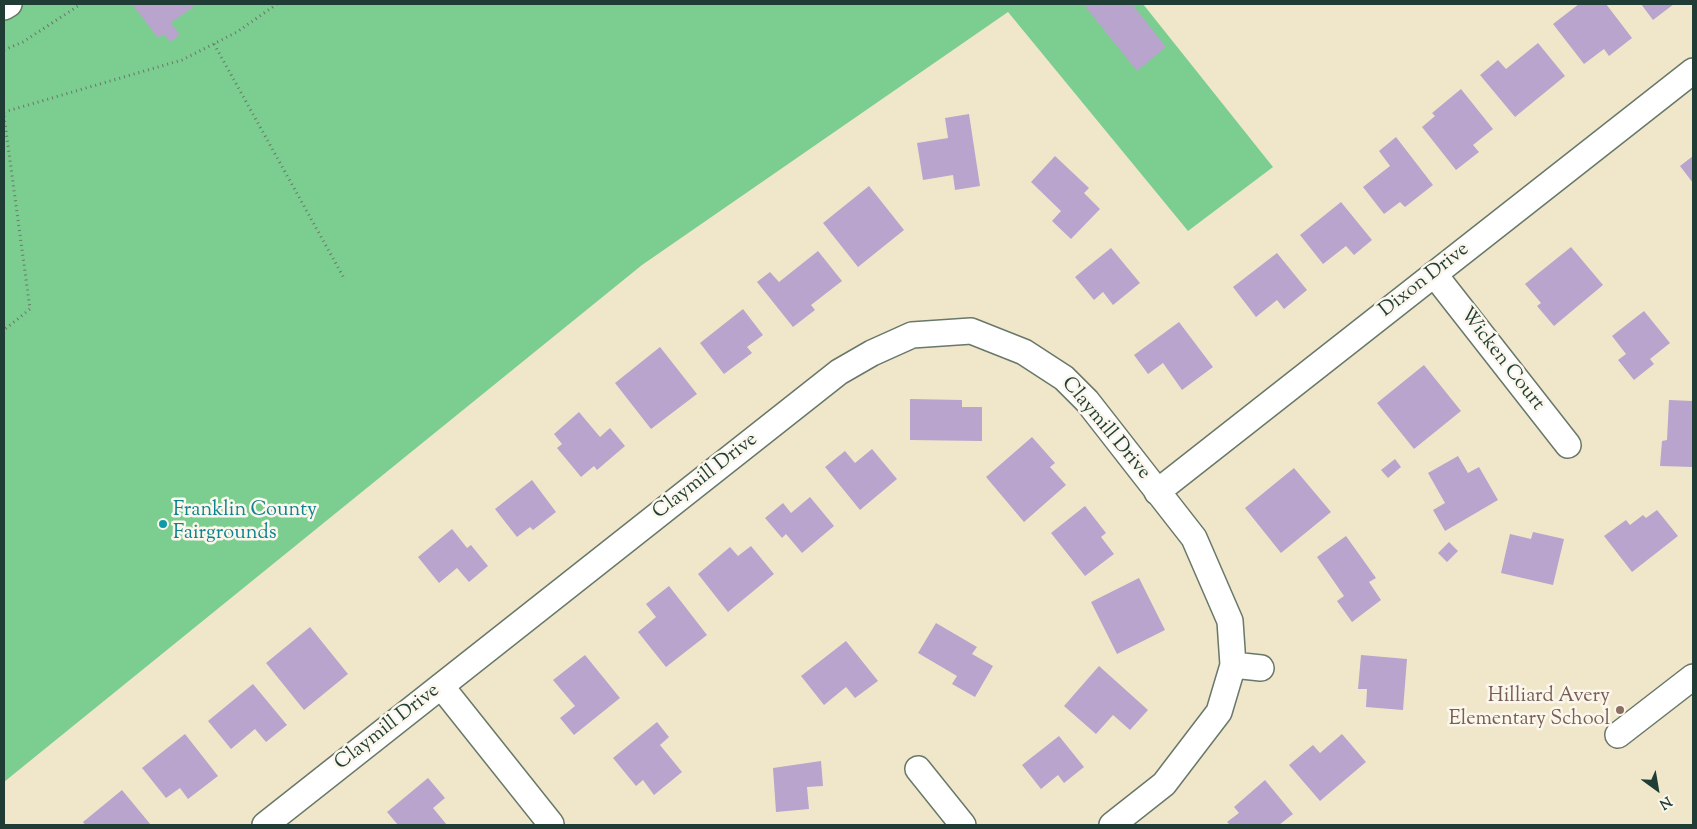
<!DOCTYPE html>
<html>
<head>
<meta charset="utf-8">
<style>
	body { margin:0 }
	#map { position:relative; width:1697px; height:829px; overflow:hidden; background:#f0e7cb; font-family:"Sorts Mill Goudy",serif }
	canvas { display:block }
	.frame { position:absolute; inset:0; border:5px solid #1f3d34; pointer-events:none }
	.north { position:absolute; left:1632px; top:764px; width:50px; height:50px; -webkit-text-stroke:4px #fbf7ec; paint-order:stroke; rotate:148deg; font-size:14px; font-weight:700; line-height:20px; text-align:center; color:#1f3d34 }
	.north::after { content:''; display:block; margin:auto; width:18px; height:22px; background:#1f3d34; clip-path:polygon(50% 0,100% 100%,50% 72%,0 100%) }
</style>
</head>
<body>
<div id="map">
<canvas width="1697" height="829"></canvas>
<div class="frame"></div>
<div class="north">N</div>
</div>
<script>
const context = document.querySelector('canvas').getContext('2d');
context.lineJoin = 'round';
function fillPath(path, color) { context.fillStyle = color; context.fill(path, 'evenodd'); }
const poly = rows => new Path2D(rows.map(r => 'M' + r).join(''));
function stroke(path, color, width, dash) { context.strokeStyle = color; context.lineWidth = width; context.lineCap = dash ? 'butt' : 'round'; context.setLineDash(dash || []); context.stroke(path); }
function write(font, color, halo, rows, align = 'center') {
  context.font = font + ' "Sorts Mill Goudy",serif'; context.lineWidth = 5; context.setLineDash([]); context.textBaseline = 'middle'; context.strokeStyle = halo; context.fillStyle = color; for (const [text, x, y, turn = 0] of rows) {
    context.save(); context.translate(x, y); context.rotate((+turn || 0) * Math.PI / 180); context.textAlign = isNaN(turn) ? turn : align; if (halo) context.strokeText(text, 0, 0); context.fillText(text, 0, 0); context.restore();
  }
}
fillPath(poly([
	[4,4,1143,4,1273,167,1188,231,1008,12,642,265,4,782]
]), '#7cce90');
fillPath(poly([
	[132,4,197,4,171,23,180,35,170,42,164,34,158,38],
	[1086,4,1132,4,1166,47,1137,71,1084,5],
	[1579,4,1606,4,1632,38,1609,56,1604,49,1584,64,1553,24],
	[1641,4,1674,4,1653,20],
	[1538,43,1565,76,1515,117,1480,75,1498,60,1506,69],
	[1461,89,1493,129,1473,145,1479,152,1456,170,1422,127,1435,116,1432,113],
	[969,114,980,186,955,190,953,175,923,180,917,143,948,138,945,118],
	[1396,137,1433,185,1405,207,1400,202,1384,214,1363,187,1390,166,1379,151],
	[1055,156,1089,188,1084,193,1100,209,1071,239,1052,221,1061,211,1031,182],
	[1693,156,1693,183,1680,166],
	[869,186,904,230,858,267,823,223],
	[1341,202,1372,240,1354,255,1346,246,1323,264,1300,235],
	[1571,247,1603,285,1554,326,1537,306,1541,303,1525,284],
	[1111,248,1140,283,1113,305,1103,292,1094,300,1075,277],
	[818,251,842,281,811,305,815,310,793,327,757,282,770,272,779,282],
	[1277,253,1307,290,1284,309,1277,300,1256,317,1233,287],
	[743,309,763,335,747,347,752,353,724,374,700,343],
	[1644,311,1670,343,1650,359,1654,364,1634,380,1618,360,1626,354,1612,336],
	[1179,322,1213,367,1182,390,1163,363,1148,374,1134,355],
	[660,347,697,394,651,429,615,383],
	[1424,365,1461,411,1414,449,1377,403],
	[910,399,962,400,962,407,982,407,982,441,910,440],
	[1669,400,1693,401,1693,467,1660,466,1662,441,1667,440],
	[579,412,600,437,610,428,625,446,597,470,594,466,581,477,557,448,562,444,554,434],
	[1032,437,1055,463,1050,467,1066,485,1024,522,986,477],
	[872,449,897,479,860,510,825,467,845,451,855,463],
	[1458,456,1468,473,1479,467,1498,500,1445,531,1433,510,1445,503,1428,473],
	[1395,459,1401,467,1388,478,1381,470],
	[1294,468,1331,512,1281,553,1245,508],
	[532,480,556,512,533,530,530,527,517,537,495,509],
	[810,497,834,526,802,553,786,534,782,538,765,518,783,503,791,513],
	[1085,506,1106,533,1101,537,1114,554,1085,576,1051,533],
	[1657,510,1678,536,1632,572,1604,536,1626,520,1630,525,1643,515,1646,518],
	[452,529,467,548,471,545,488,566,469,582,457,568,439,583,418,557],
	[1533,532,1564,539,1553,585,1501,573,1510,534,1531,539],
	[1346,536,1376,578,1369,582,1381,600,1352,622,1337,601,1344,596,1317,557],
	[1449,542,1458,551,1447,562,1438,553],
	[751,546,774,574,728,612,698,574,730,547,738,556],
	[1139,578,1165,630,1117,654,1091,602],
	[669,586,707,635,666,667,638,632,656,617,646,604],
	[936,623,977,647,972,654,993,666,975,697,952,684,957,676,918,653],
	[310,627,348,674,304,710,266,663],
	[846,641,878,681,855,698,846,687,824,705,801,676],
	[585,655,620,698,574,735,560,718,575,706,553,680],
	[1361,655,1407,659,1403,710,1366,707,1367,689,1358,689],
	[1099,666,1148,710,1130,730,1113,715,1096,734,1064,706],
	[253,684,287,725,266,742,255,729,231,749,208,721],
	[657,722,669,737,660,745,682,772,654,795,643,780,636,786,613,758],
	[185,734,218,776,188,799,180,788,166,798,142,768],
	[1342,734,1366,762,1320,801,1289,765,1313,745,1320,753],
	[1059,736,1084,767,1064,783,1058,775,1041,789,1022,765],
	[821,761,823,786,807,787,809,809,776,812,773,768],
	[428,778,445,798,433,808,447,825,398,825,387,812],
	[1265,780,1293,814,1279,825,1230,825,1227,822,1239,813,1234,807],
	[122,790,151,825,85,825,83,822]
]), '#b8a4cc');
const minor = poly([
	[4,7,9,4],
	[1434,274,1568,445],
	[1157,492,1693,71],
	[1233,665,1261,668],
	[441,686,551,824],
	[1618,735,1693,677],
	[918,769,963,825],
	[265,825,839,372,872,353,912,335,971,331,1024,352,1064,378,1087,401,1194,538,1230,621,1233,665,1219,712,1164,784,1112,825]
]);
stroke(minor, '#687869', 28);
stroke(poly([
	[214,44,345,280],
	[4,50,23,42,81,4],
	[4,112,182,60,237,32,277,4],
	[4,116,30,309,4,330]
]), '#687869', 3, [1, 4]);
stroke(minor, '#fff', 25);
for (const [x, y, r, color] of [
	[163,524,5,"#0f9aa8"],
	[1620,710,5,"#8d6e63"]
]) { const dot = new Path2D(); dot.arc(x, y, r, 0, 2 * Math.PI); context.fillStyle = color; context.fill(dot); stroke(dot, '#fbf7ec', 2); }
write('20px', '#1f3d34', '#fbf7ec', [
	["Dixon Drive",1425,281,-38],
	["Wicken Court",1501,360,52],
	["Claymill Drive",1105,429,50],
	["Claymill Drive",706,477,-38],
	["Claymill Drive",388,728,-38]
]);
write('20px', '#0d838f', '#fbf7ec', [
	["Franklin County",173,512],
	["Fairgrounds",173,535]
], 'left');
write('20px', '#785e54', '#fbf7ec', [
	["Hilliard Avery",1610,698],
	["Elementary School",1610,721]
], 'right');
</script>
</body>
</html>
